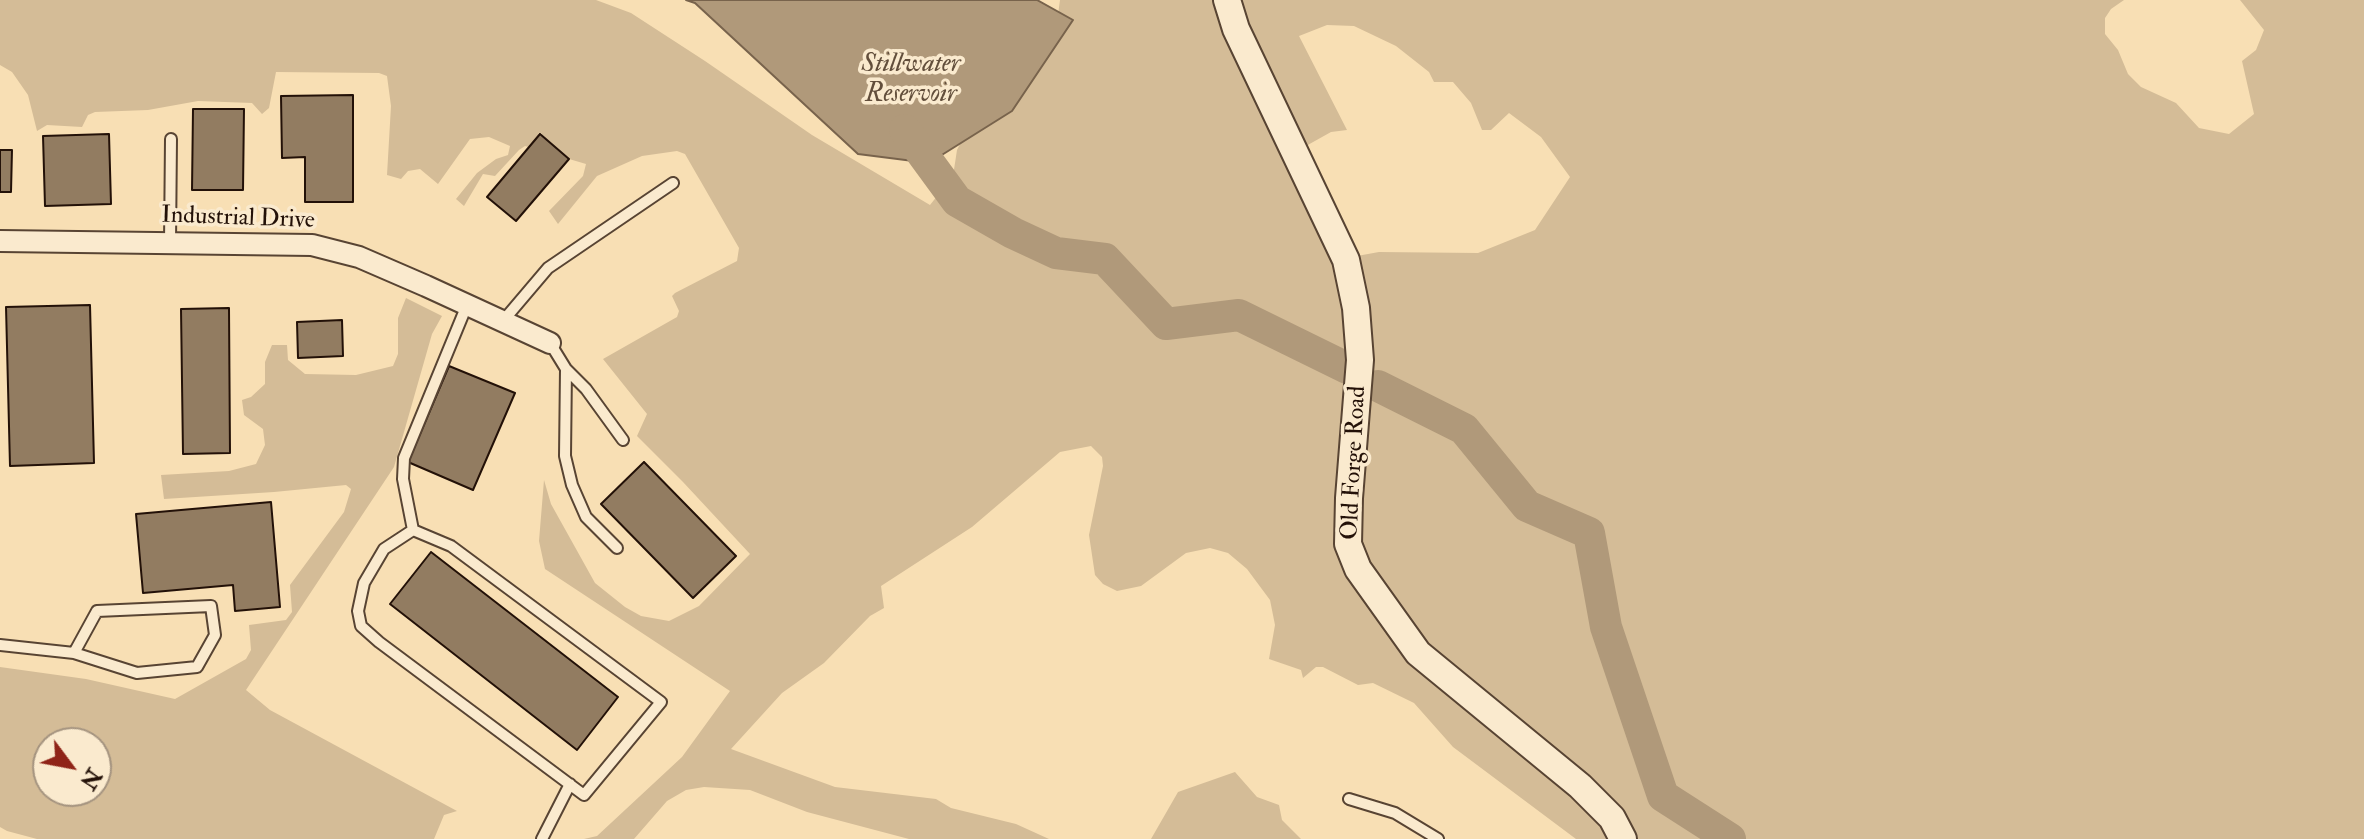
<!DOCTYPE html>
<html>
<head>
<meta charset="utf-8">
<style>
	body { margin:0 }
	#map { position:relative; width:2364px; height:839px; overflow:hidden; background:#f8dfb4; font-family:"IM FELL Double Pica",serif }
	canvas { display:block }
	.north { position:absolute; left:32px; top:727px; width:80px; height:80px; box-sizing:border-box; background:#faeace; border:2px solid #a4937f; border-radius:50%; rotate:122deg; font-size:22px; font-weight:700; line-height:32px; text-align:center; color:#231108 }
	.north::after { content:''; display:block; margin:auto; width:28px; height:36px; background:#8f2418; clip-path:polygon(50% 0,100% 100%,50% 72%,0 100%) }
</style>
</head>
<body>
<div id="map">
<canvas width="2364" height="839"></canvas>
<div class="north">N</div>
</div>
<script>
const context = document.querySelector('canvas').getContext('2d');
context.lineJoin = 'round';
function fillPath(path, color) { context.fillStyle = color; context.fill(path, 'evenodd'); }
const poly = rows => new Path2D(rows.map(r => 'M' + r).join(''));
function stroke(path, color, width, dash) { context.strokeStyle = color; context.lineWidth = width; context.lineCap = dash ? 'butt' : 'round'; context.setLineDash(dash || []); context.stroke(path); }
function write(font, color, halo, rows, align = 'center') {
  context.font = font + ' "IM FELL Double Pica",serif'; context.lineWidth = 7; context.setLineDash([]); context.textBaseline = 'middle'; context.strokeStyle = halo; context.fillStyle = color; for (const [text, x, y, turn = 0] of rows) {
    context.save(); context.translate(x, y); context.rotate((+turn || 0) * Math.PI / 180); context.textAlign = isNaN(turn) ? turn : align; if (halo) context.strokeText(text, 0, 0); context.fillText(text, 0, 0); context.restore();
  }
}
fillPath(poly([
	[0,0,596,0,631,13,705,61,812,135,930,205,953,176,957,150,966,132,1058,15,1060,0,2124,0,2111,9,2105,18,2105,34,2118,50,2128,74,2141,87,2176,103,2199,128,2229,134,2254,114,2242,61,2256,50,2264,30,2240,0,2364,0,2364,839,1576,839,1453,747,1414,703,1373,683,1358,685,1323,667,1316,667,1303,678,1301,670,1269,659,1275,625,1270,600,1247,569,1228,553,1210,548,1186,553,1141,586,1117,591,1103,584,1095,575,1089,535,1103,466,1102,457,1091,446,1060,452,972,527,881,586,884,608,870,616,824,663,782,693,731,749,835,787,936,799,951,808,1016,824,1049,839,909,839,807,812,750,790,704,787,686,790,667,801,634,839,584,839,597,836,682,757,730,691,545,569,539,541,544,480,551,504,595,583,625,607,641,616,669,621,699,606,750,554,683,482,637,436,647,414,603,359,677,317,679,311,672,296,675,293,737,261,739,248,685,154,677,151,642,156,597,176,558,224,549,211,583,176,586,164,525,146,519,150,495,176,483,174,464,206,456,199,477,173,496,159,508,155,510,146,489,137,470,139,438,184,420,169,408,171,401,179,387,175,391,106,387,76,379,73,276,72,269,108,262,114,252,103,198,101,148,110,95,112,88,115,82,127,47,125,37,131,28,95,12,72,0,65],
	[1327,25,1354,26,1396,46,1429,72,1434,82,1453,82,1471,103,1482,130,1491,130,1509,113,1541,137,1570,177,1535,230,1478,253,1379,252,1346,258,1297,151,1331,132,1347,130,1299,36],
	[406,298,442,316,432,334,394,467,246,690,270,710,457,811,444,815,434,839,37,839,7,831,0,827,0,667,86,679,175,699,246,659,251,650,249,625,286,620,292,612,290,585,344,512,351,489,346,485,274,492,164,499,161,475,229,471,256,464,265,445,263,429,244,415,242,400,251,397,265,384,265,362,272,345,287,345,288,360,305,374,356,375,393,366,398,354,398,318],
	[48,743,96,743,96,791,48,791],
	[1235,772,1257,797,1279,805,1282,820,1301,839,1151,839,1178,792]
]), '#d4bc97');
const water = poly([
	[686,0,1037,0,1073,20,1012,111,929,163,858,154,695,3,686,0]
]);
fillPath(water, '#b0997a');
stroke(water, '#78634c', 2);
stroke(poly([
	[905,130,957,201,1013,233,1056,253,1105,259,1166,324,1239,315,1347,368],
	[1378,386,1464,429,1527,506,1589,533,1606,627,1663,796,1730,839]
]), '#b0997a', 32);
const building = poly([
	[353,95,353,202,305,202,305,157,282,158,281,96,353,95],
	[193,109,244,109,243,190,192,190,193,109],
	[109,134,111,204,45,206,43,136,109,134],
	[540,134,569,159,516,221,487,197,540,134],
	[0,150,12,150,11,192,0,192,0,150],
	[90,305,94,463,10,466,6,307,90,305],
	[229,308,230,453,183,454,181,309,229,308],
	[342,320,343,356,298,358,297,322,342,320],
	[449,366,515,393,473,490,408,462,449,366],
	[644,462,736,556,693,598,601,504,644,462],
	[271,502,280,607,235,611,233,585,143,593,136,514,271,502],
	[431,552,618,697,577,750,390,604,431,552]
]);
fillPath(building, '#927c61');
stroke(building, '#231108', 2);
const service = poly([
	[170,243,171,139],
	[503,321,548,268,673,183],
	[550,343,566,369,565,456,572,485,586,517,617,548],
	[566,369,586,389,623,440],
	[413,530,451,546,661,702,584,795,379,642,361,626,358,611,364,583,384,549,413,530],
	[413,530,403,479,404,458,467,305],
	[0,645,74,653,137,673,197,667,215,635,211,606,97,611,74,653],
	[1349,799,1395,813,1438,839],
	[542,839,570,784]
]);
const minor = poly([
	[0,241,312,245,359,257,426,286,550,343]
]);
const tertiary = poly([
	[1227,0,1236,29,1346,260,1356,308,1360,360,1349,498,1348,544,1358,569,1418,653,1580,786,1612,818,1623,839]
]);
stroke(service, '#584433', 14);
stroke(minor, '#584433', 24);
stroke(tertiary, '#584433', 30);
stroke(service, '#faeace', 10);
stroke(minor, '#faeace', 20);
stroke(tertiary, '#faeace', 26);
write('24px', '#231108', '#faeace', [
	["Industrial Drive",238,219,2],
	["Old Forge Road",1355,463,-87]
]);
write('italic 26px', '#624e3b', '#faeace', [
	["Stillwater",911,65],
	["Reservoir",911,95]
]);
</script>
</body>
</html>
